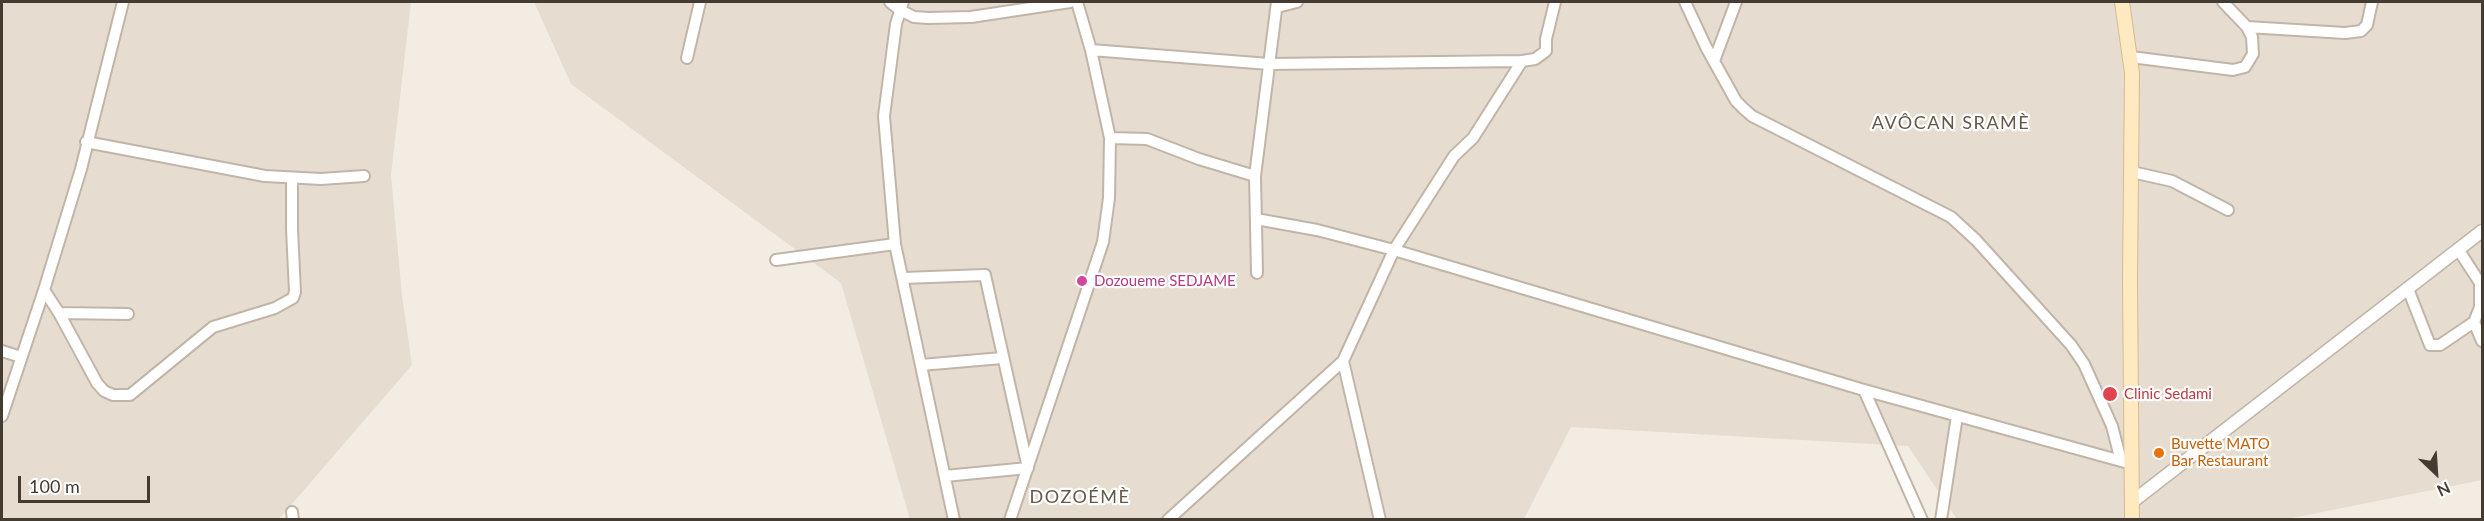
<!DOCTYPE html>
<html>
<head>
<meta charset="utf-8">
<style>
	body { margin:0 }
	#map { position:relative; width:2484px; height:521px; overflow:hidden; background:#f2ece2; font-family:Lato,sans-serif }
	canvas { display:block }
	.frame { position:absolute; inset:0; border:3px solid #443b33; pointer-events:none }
	.north { position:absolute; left:2406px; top:443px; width:60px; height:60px; -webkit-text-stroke:4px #fff; paint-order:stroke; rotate:155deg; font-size:16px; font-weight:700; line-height:24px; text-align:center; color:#443b33 }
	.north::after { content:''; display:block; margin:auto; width:21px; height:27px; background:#443b33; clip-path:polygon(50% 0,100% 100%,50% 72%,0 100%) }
	.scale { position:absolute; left:18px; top:476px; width:132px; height:27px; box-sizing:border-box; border:3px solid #443b33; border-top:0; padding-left:8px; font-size:18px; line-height:21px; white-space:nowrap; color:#443b33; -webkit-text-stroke:4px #fff; paint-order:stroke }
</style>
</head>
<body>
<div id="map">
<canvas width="2484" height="521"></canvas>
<div class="frame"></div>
<div class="north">N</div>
<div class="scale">100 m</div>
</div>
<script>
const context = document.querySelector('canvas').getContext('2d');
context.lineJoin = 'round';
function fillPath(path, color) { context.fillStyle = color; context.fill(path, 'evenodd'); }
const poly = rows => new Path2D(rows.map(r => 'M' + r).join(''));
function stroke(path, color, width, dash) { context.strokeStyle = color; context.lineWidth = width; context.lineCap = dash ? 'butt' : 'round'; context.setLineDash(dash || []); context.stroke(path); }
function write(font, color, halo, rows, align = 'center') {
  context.font = font + ' Lato,sans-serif'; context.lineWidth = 4.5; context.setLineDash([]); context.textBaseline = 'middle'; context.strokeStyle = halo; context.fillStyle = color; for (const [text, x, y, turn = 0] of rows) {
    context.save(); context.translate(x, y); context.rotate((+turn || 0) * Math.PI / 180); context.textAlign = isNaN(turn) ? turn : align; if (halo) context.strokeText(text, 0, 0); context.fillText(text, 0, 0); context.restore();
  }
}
fillPath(poly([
	[2,2,411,2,391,175,402,296,412,365,279,519,2,519],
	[534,2,2482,2,2482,480,2287,519,1957,519,1908,446,1571,427,1524,519,910,519,841,283,571,84]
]), '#e6ddd0');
const minor = poly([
	[890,2,900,10,914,17,928,18,971,17,1070,2],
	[903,2,896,24,884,116,895,244,954,520],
	[1685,2,1706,47,1736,101,1744,109,1752,116,1951,217,1976,240,2071,345,2084,364,2112,426,2121,461],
	[1277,7,1297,2],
	[2247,27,2345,33,2361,31,2367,25,2372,2],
	[1091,50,1269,64,1522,61,1535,59,1546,51,1546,39,1555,2],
	[2131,57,2233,70,2245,67,2253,54,2252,37,2247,27,2223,2],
	[687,58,700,2],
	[1714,61,1736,2],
	[1110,138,1147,139,1199,159,1255,176],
	[86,142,265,176,321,179,364,176],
	[2132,172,2172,181,2228,210],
	[1256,219,1317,230,1394,250,1864,390,2132,464],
	[776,260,895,244],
	[1257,273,1255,176,1277,2],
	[903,278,985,275,1028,468,945,476],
	[2408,289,2430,345,2440,345,2474,322,2480,307,2480,283,2458,249],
	[44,290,59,313,97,383,104,391,113,395,130,395,213,327,275,308,293,298,295,292,292,229,292,178],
	[59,313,128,314],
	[2474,322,2482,341],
	[2,351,21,357],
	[1343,361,1380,520],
	[921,365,1002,358],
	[1864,390,1922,520],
	[2,416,44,290,81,169,123,2],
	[292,512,293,520],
	[1010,520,1103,242,1109,198,1110,138,1091,50,1077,2],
	[1168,520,1343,361,1394,250,1454,156,1473,138,1522,61],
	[1941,520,1957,416]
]);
const tertiary = poly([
	[2132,502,2482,231]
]);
const secondary = poly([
	[2122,2,2132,73,2130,281,2132,520]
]);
stroke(minor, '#c1b5a8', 14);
stroke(tertiary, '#c1b5a8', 15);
stroke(secondary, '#d4bb90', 16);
stroke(minor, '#fff', 10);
stroke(tertiary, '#fff', 12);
stroke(secondary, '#ffe9c0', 14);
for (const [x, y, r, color] of [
	[1082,281,6,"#d1479c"],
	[2110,394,8,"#e0444e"],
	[2159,453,6,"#e8710a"]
]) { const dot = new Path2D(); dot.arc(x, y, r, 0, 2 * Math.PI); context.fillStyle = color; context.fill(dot); stroke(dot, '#fff', 2); }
write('15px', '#b23c85', '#fff', [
	["Dozoueme SEDJAME",1094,281]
], 'left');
write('15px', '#be3a42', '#fff', [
	["Clinic Sedami",2124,394]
], 'left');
write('15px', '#c56008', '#fff', [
	["Buvette MATO",2171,444],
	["Bar Restaurant",2171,461]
], 'left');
context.letterSpacing = '1.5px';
write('18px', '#67584a', '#fff', [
	["AVÔCAN SRAMÈ",1951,123],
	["DOZOÉMÈ",1080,497]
]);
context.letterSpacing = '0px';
</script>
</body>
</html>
